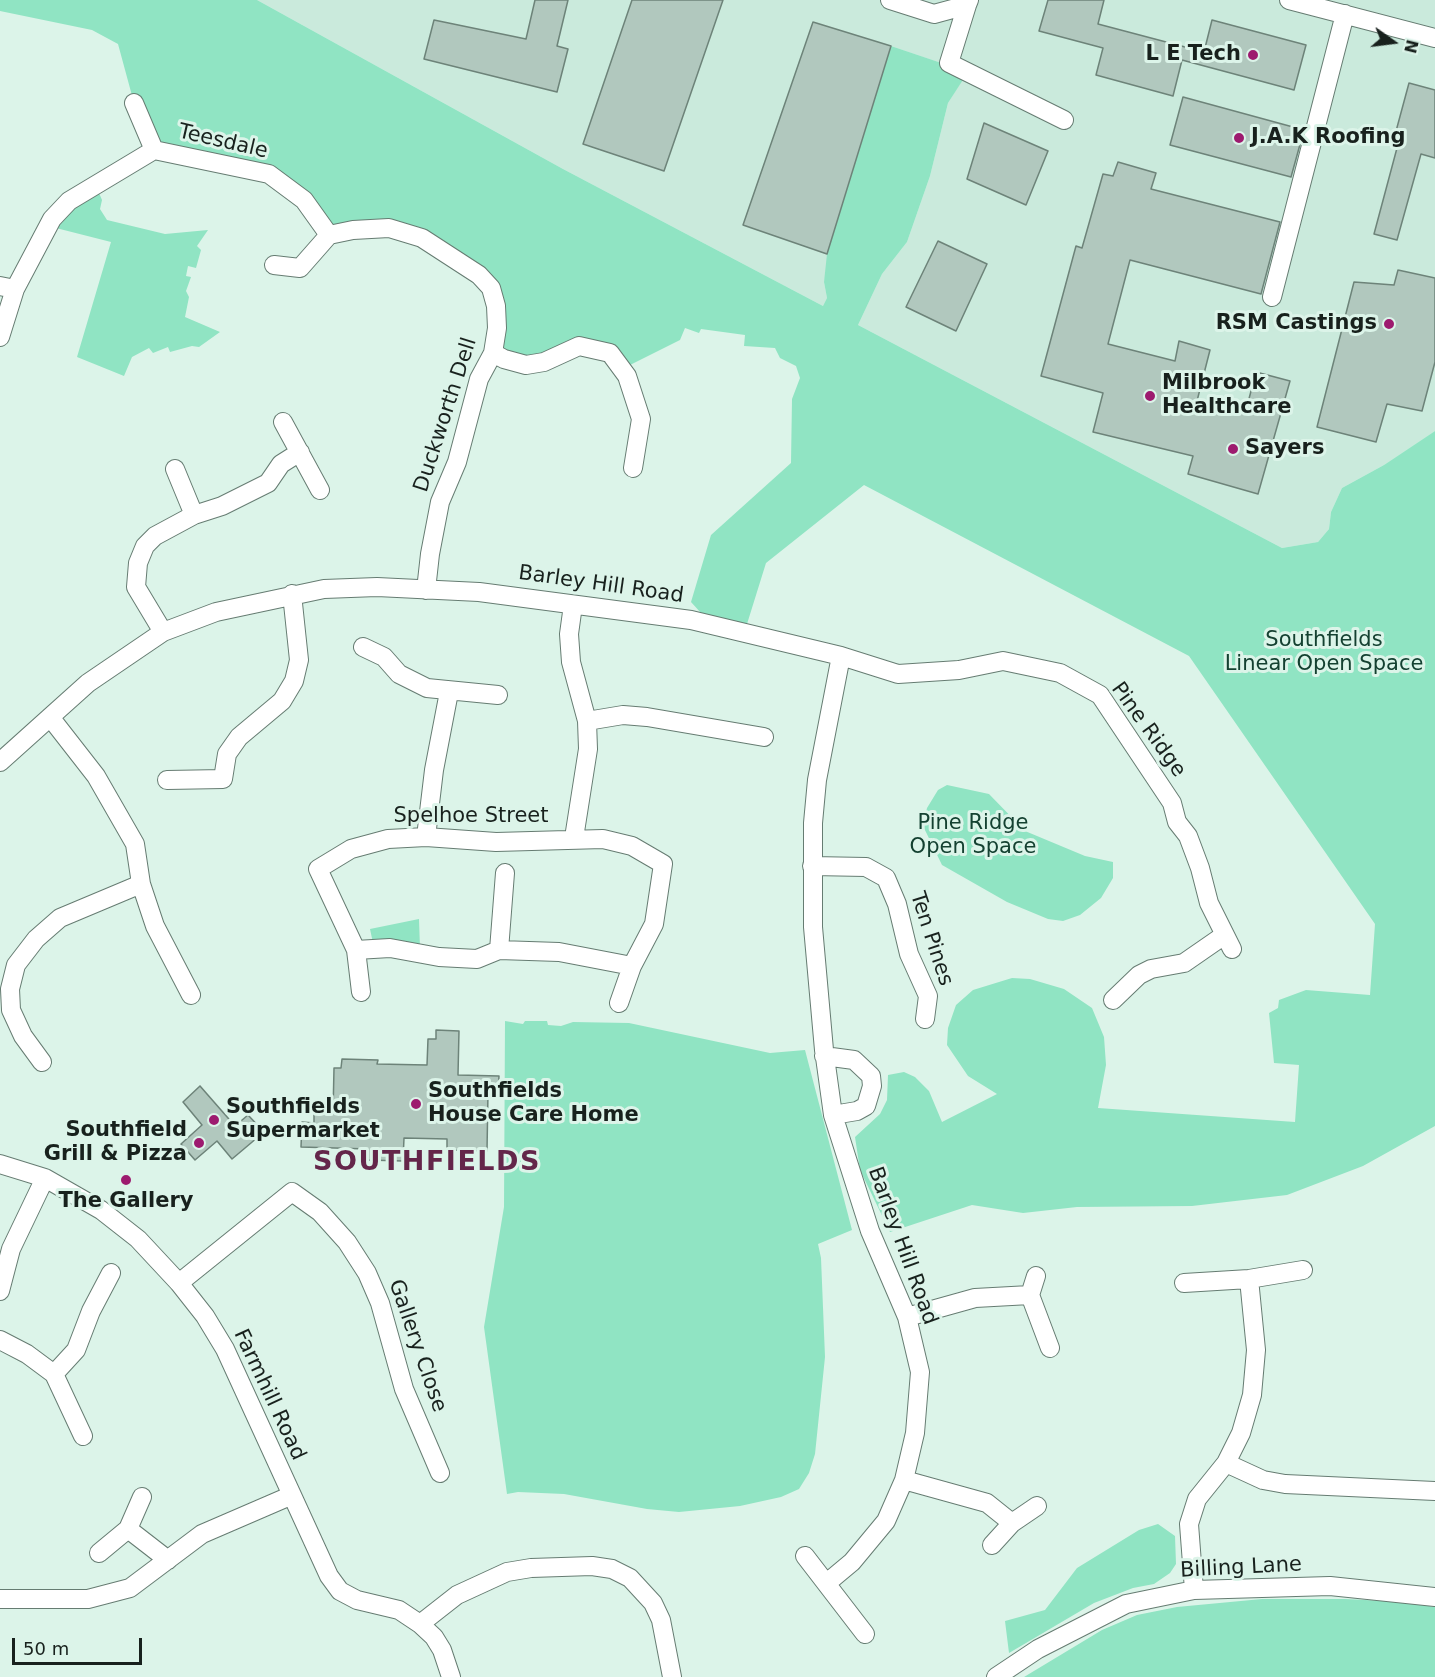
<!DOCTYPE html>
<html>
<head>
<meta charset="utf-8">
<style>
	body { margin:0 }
	#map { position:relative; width:1435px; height:1677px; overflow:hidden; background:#dcf4e9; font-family:"DejaVu Sans",sans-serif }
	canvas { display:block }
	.north { position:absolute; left:1363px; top:12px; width:60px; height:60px; -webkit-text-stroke:4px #dcf4e9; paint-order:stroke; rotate:104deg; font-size:16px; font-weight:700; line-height:24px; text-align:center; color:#18211d }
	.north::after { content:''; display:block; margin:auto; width:21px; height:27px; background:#18211d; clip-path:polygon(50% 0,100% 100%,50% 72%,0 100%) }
	.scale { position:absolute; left:12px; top:1638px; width:130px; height:27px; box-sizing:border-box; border:3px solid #18211d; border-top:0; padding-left:8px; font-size:18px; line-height:21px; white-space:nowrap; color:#18211d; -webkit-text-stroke:4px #dcf4e9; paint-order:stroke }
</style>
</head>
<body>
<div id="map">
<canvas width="1435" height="1677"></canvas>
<div class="north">N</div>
<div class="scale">50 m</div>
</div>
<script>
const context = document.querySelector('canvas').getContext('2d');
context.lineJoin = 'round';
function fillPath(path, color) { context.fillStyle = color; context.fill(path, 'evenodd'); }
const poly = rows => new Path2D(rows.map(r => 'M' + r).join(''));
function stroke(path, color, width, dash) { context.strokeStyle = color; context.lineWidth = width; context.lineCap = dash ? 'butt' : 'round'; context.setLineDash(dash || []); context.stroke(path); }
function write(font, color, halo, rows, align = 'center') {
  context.font = font + ' "DejaVu Sans",sans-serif'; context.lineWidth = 6; context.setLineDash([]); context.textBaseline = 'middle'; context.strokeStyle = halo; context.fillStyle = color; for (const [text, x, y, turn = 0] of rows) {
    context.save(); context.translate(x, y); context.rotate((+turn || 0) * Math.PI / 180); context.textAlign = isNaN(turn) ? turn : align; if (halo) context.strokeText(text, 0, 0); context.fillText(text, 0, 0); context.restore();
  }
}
fillPath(poly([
	[257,0,1435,0,1435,431,1384,465,1342,488,1331,512,1329,529,1318,542,1282,548,858,325,882,274,907,242,930,176,948,103,967,72,891,46,824,282,827,298,823,306,563,169]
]), '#caeadc');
fillPath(poly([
	[0,0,257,0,563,169,823,306,827,298,824,282,827,254,891,46,968,72,948,103,930,176,907,242,882,274,858,325,1282,548,1318,542,1329,529,1331,512,1342,488,1384,465,1435,431,1435,1126,1363,1166,1287,1195,1192,1206,1077,1207,1023,1213,972,1205,890,1232,860,1170,855,1137,880,1114,887,1100,888,1075,904,1072,915,1077,929,1091,942,1122,997,1094,968,1076,947,1045,948,1028,956,1005,973,990,1012,978,1030,979,1064,989,1092,1008,1104,1037,1106,1065,1098,1108,1295,1122,1299,1065,1274,1063,1269,1013,1278,1008,1279,1000,1306,990,1370,995,1375,924,1189,656,864,485,766,563,747,624,701,613,691,602,711,535,791,463,792,399,800,378,796,366,780,358,775,348,744,346,745,335,701,329,699,333,685,328,680,340,630,365,610,353,563,352,504,359,491,288,422,238,329,235,269,174,154,150,134,103,118,44,92,30,0,11],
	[99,193,102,200,100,209,107,220,165,234,208,230,197,246,201,250,196,268,188,266,186,276,191,277,186,291,189,297,185,317,220,332,199,347,192,346,170,352,168,347,153,353,149,348,132,357,124,376,77,357,111,242,56,228,73,208],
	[947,785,989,794,1025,831,1085,856,1113,862,1113,878,1101,898,1080,915,1063,921,1048,919,1007,902,942,865,923,826,927,808,938,790],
	[419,919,420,948,373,943,370,929],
	[505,1021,523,1024,525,1021,547,1021,548,1025,561,1026,573,1022,629,1023,770,1053,805,1050,852,1230,818,1244,821,1258,825,1357,815,1454,809,1473,799,1489,781,1497,740,1506,679,1512,647,1509,564,1494,518,1492,507,1494,484,1327,504,1207],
	[1158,1524,1175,1536,1176,1564,1170,1573,1154,1584,1133,1588,1094,1603,1009,1653,1005,1621,1045,1610,1077,1568,1139,1530],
	[1262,1599,1345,1599,1406,1602,1435,1607,1435,1677,1024,1677,1102,1630,1137,1615,1177,1607]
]), '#90e4c3');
const building = poly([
	[535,0,568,0,557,46,568,49,557,92,424,59,434,20,526,39,535,0],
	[632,0,723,0,664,171,583,144,632,0],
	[1048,0,1104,0,1098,24,1204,52,1212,20,1306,45,1294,90,1182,60,1173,96,1096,75,1103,48,1039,31,1048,0],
	[813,22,891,46,827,254,743,225,813,22],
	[1409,83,1435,90,1435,158,1421,154,1397,240,1374,234,1397,148,1392,146,1409,83],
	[1183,97,1304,130,1291,177,1170,145,1183,97],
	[984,123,1048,151,1026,205,967,179,984,123],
	[1118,162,1156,173,1151,189,1280,222,1261,294,1130,260,1108,344,1175,361,1179,341,1210,350,1197,401,1245,414,1256,372,1290,381,1258,494,1188,474,1193,456,1093,432,1103,393,1041,376,1076,246,1082,248,1103,174,1113,176,1118,162],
	[938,241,987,264,956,331,906,307,938,241],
	[1398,270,1435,278,1435,362,1422,411,1387,404,1376,442,1317,427,1354,282,1394,285,1398,270],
	[436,1030,459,1031,458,1075,499,1076,498,1092,488,1092,487,1151,447,1150,447,1139,404,1138,403,1161,368,1160,368,1149,301,1147,302,1122,314,1123,314,1114,333,1114,334,1068,341,1068,342,1059,378,1060,377,1064,427,1065,428,1039,436,1039,436,1030],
	[200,1086,235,1126,248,1115,264,1132,232,1159,217,1141,195,1160,181,1144,202,1125,183,1102,200,1086]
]);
fillPath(building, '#b1c8be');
stroke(building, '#6d8379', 1.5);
const minor = poly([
	[890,0,934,14,967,5,969,0],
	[1289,0,1435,38],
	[967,5,949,63,1064,120],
	[134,103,154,150],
	[274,265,300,268,329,235,353,230,389,228,422,238,479,275,491,288,496,306,497,328,493,353,479,379,457,462,440,502,430,554,426,590],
	[0,286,15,289,52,219,69,201,154,150,269,174,304,200,329,235],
	[1272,297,1345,14],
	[0,337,15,289],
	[493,353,504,359,526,365,544,362,579,346,610,353,627,376,641,419,633,468],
	[283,422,320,490],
	[175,469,194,515],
	[573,605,569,634,571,662,587,721,588,749,574,838],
	[163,632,136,587,138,563,145,546,155,536,194,515,222,506,268,483,281,464,300,452],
	[363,647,384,657,399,674,427,688,498,695],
	[50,717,96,776,135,844,141,884,155,926,191,995],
	[587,721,623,715,647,717,764,737],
	[0,762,88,683,163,632,216,612,324,589,377,587,479,592,691,620,841,656,898,674,959,670,1003,661,1060,673,1100,695,1172,803,1177,822,1188,836,1200,868,1209,903,1232,949],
	[167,780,223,779,227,754,239,737,282,701,294,681,299,660,292,594],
	[426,837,434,770,449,692],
	[812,866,866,867,886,878,897,904,909,954,928,996,925,1019],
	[356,950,361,992],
	[499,950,505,873],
	[1113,1000,1139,975,1151,969,1184,963,1223,936],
	[619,1003,632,966,654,924,663,864,632,846,603,839,496,842,426,837,388,839,351,849,318,869,356,950,390,948,439,957,477,959,499,950,559,952,632,966],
	[824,1056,854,1060,871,1076,872,1086,866,1106,857,1111,833,1115],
	[42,1062,23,1036,11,1010,10,989,16,965,36,939,60,918,141,884],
	[0,1164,45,1178,101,1210,138,1239,179,1283,205,1316,225,1349,329,1576,340,1591,357,1600,399,1610,420,1624,434,1637,442,1650,451,1677],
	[179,1283,292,1192,320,1212,347,1242,367,1273,380,1303,404,1389,440,1473],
	[1184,1283,1249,1279,1303,1270],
	[0,1291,11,1249,45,1178],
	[1030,1295,1036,1276],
	[907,1317,975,1298,1030,1295,1050,1348],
	[0,1340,27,1354,54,1374,83,1436],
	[54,1374,76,1350,91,1311,111,1273],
	[1226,1463,1263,1480,1285,1484,1435,1491],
	[904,1480,987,1503,1012,1523],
	[128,1529,168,1560],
	[992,1545,1012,1523,1037,1506],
	[99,1553,128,1529,142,1497],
	[805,1556,865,1634],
	[828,1582,852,1562,886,1521,904,1480,915,1433,920,1372,907,1317,870,1231,833,1115,824,1050,813,927,813,823,817,780,841,656],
	[1194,1590,1189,1524,1197,1499,1226,1463,1241,1433,1252,1395,1256,1350,1249,1279],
	[0,1599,88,1599,130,1588,202,1534,290,1496],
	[420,1624,457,1595,507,1572,531,1568,592,1566,612,1569,630,1578,653,1603,661,1620,672,1677],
	[996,1677,1038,1649,1126,1604,1194,1590,1330,1586,1435,1597]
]);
stroke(minor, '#667c72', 20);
stroke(minor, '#fff', 18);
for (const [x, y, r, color] of [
	[1253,55,6,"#9d1b6f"],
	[1239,138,6,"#9d1b6f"],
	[1389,324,6,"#9d1b6f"],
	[1150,396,6,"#9d1b6f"],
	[1233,449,6,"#9d1b6f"],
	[416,1104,6,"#9d1b6f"],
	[214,1120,6,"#9d1b6f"],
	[199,1143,6,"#9d1b6f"],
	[126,1180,6,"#9d1b6f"]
]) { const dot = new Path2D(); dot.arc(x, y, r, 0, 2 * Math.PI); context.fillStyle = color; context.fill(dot); stroke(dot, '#dcf4e9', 2); }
write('bold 21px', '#18211d', '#dcf4e9', [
	["L E Tech",1241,55,"right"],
	["J.A.K Roofing",1251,138],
	["RSM Castings",1377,324,"right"],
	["Milbrook",1162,384],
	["Healthcare",1162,408],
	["Sayers",1245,449],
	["Southfields",428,1092],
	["House Care Home",428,1116],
	["Southfields",226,1108],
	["Supermarket",226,1132],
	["Southfield",187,1131,"right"],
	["Grill & Pizza",187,1155,"right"],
	["The Gallery",126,1202,"center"]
], 'left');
write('21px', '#18211d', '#dcf4e9', [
	["Teesdale",223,142,13],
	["Duckworth Dell",446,415,-72],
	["Barley Hill Road",601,585,8],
	["Pine Ridge",1148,730,54],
	["Spelhoe Street",471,817],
	["Ten Pines",931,939,72],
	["Barley Hill Road",902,1246,70],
	["Gallery Close",417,1346,71],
	["Farmhill Road",269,1395,65],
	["Billing Lane",1241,1568,-3]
]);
write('21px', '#144131', '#dcf4e9', [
	["Southfields",1324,641],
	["Linear Open Space",1324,665],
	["Pine Ridge",973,824],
	["Open Space",973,848]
]);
context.letterSpacing = '1.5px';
write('bold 27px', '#64264a', '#dcf4e9', [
	["SOUTHFIELDS",427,1163]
]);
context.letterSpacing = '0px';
</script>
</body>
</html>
